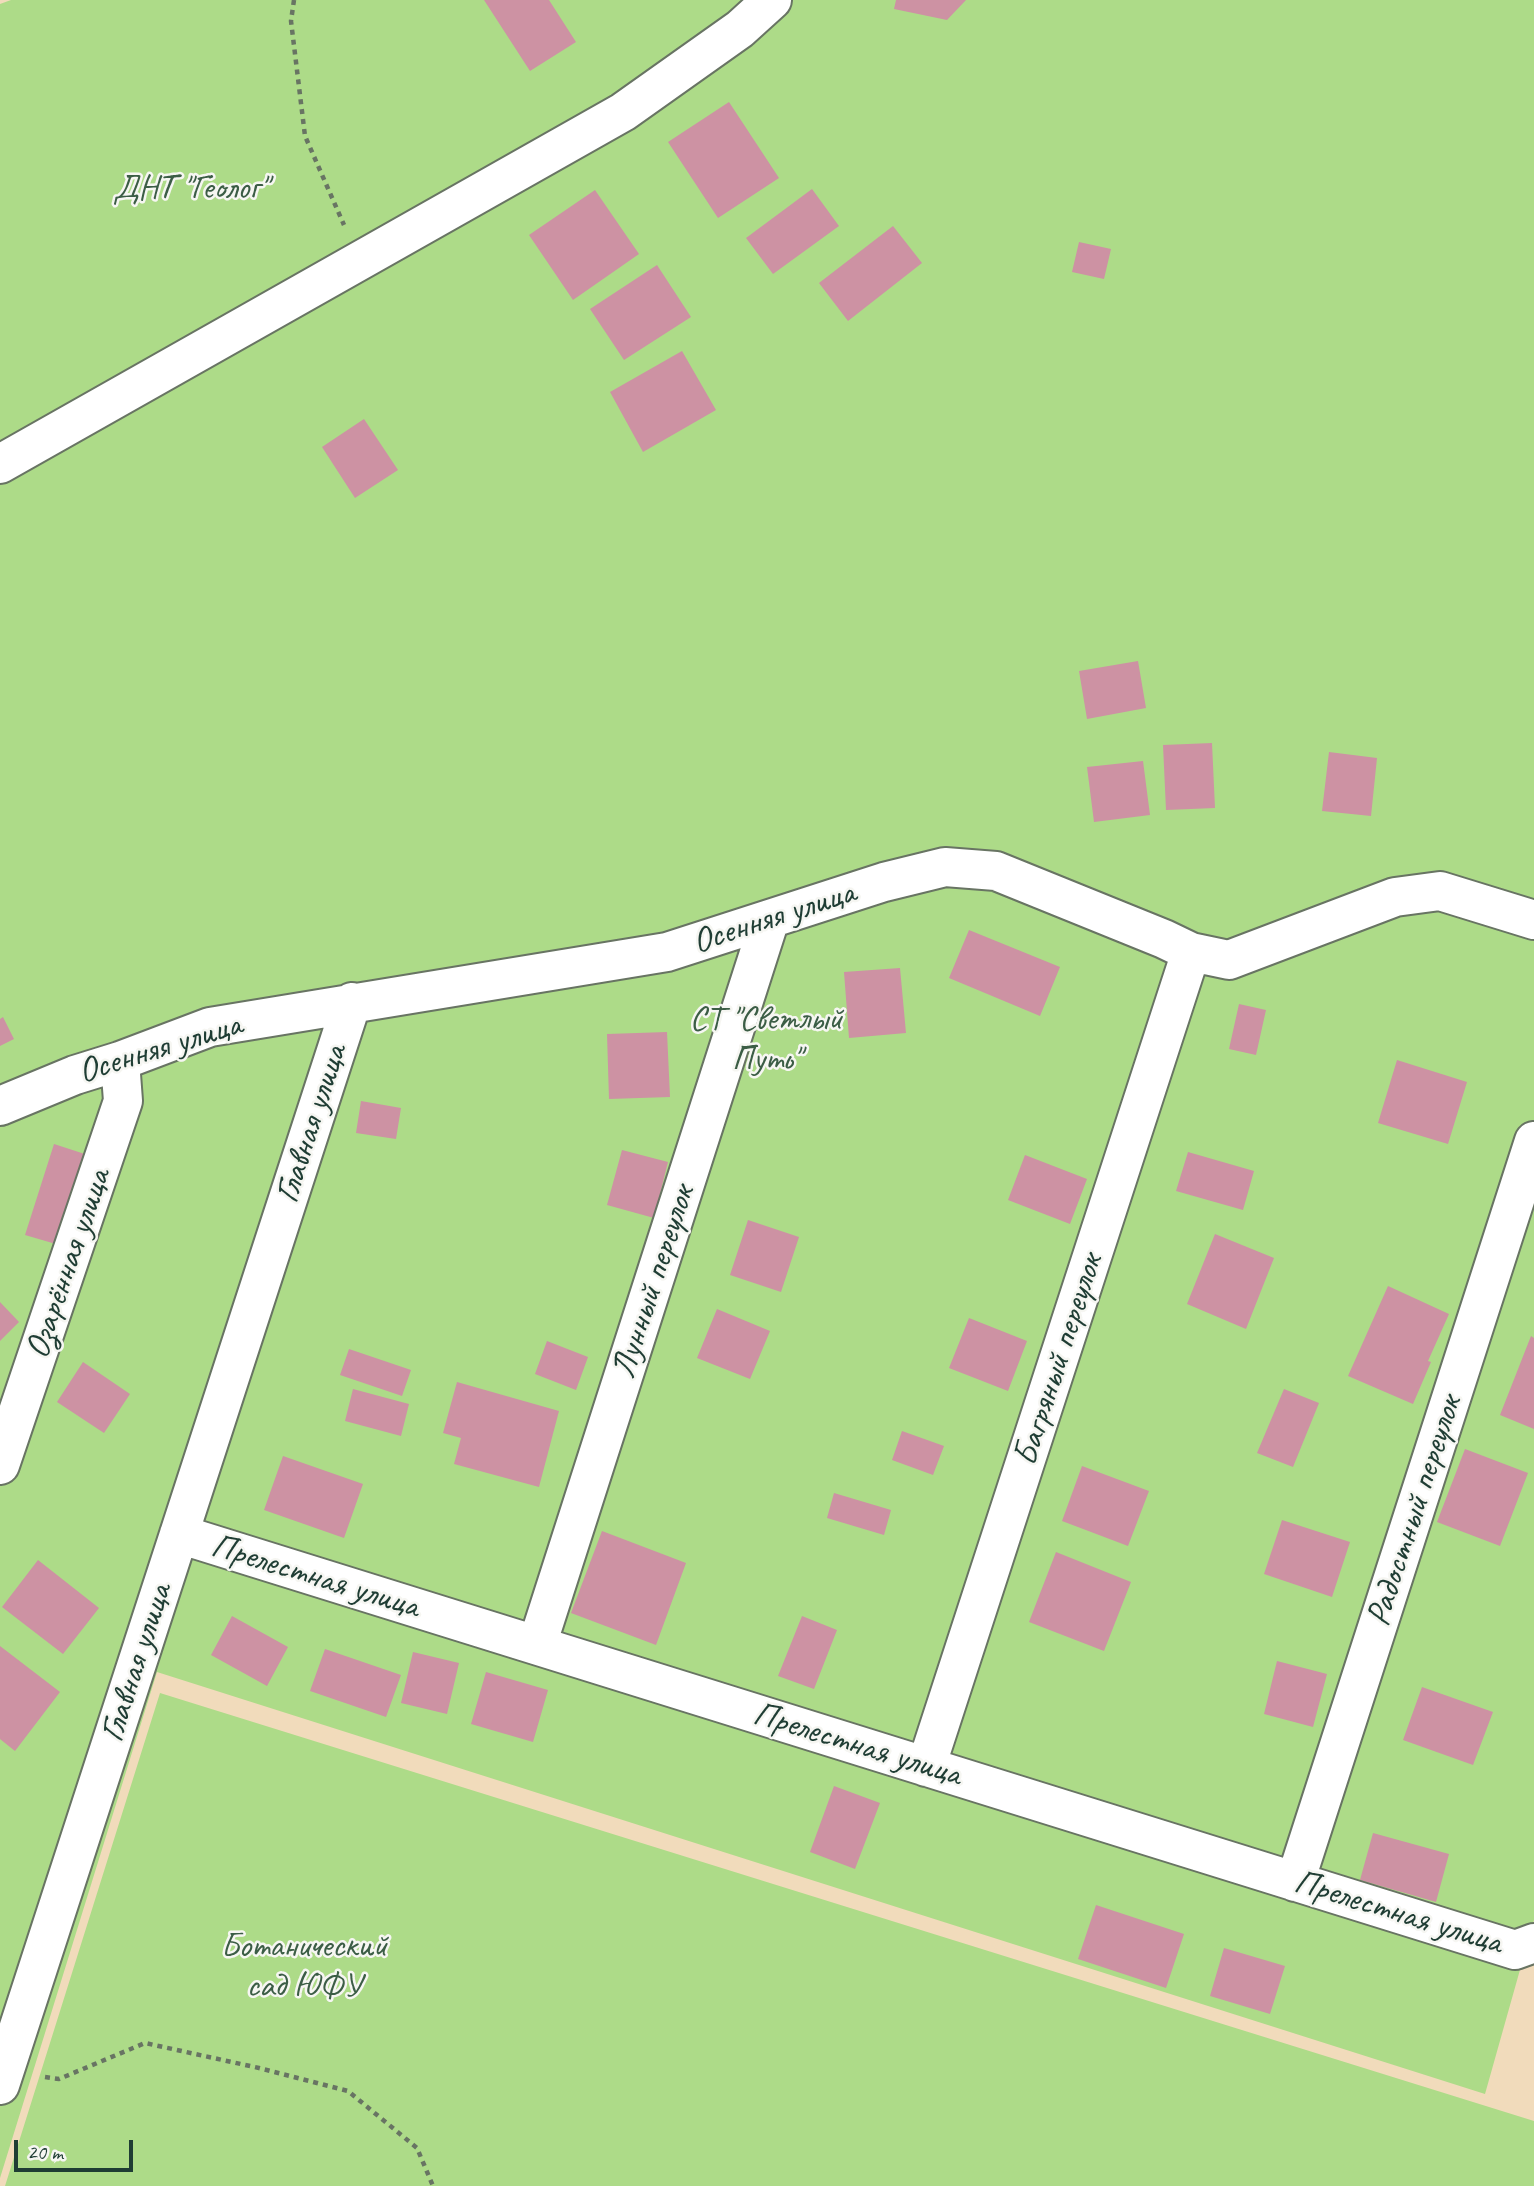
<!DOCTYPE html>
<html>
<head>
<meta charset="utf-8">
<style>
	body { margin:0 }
	#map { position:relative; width:1534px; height:2186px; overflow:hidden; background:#f1dbbb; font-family:Caveat,sans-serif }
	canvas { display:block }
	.scale { position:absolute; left:14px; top:2140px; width:119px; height:32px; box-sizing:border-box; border:4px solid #1f3d34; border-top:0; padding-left:9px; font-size:21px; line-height:24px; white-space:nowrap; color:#1f3d34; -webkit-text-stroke:5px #f6f6f2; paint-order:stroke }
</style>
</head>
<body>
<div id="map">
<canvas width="1534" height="2186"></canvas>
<div class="scale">20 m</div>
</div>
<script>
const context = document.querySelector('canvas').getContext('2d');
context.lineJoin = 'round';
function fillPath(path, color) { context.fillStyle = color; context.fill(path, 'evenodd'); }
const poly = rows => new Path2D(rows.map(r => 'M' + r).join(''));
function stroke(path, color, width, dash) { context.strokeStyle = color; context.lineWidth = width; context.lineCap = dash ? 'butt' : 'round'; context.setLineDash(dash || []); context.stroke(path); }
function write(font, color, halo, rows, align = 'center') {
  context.font = font + ' Caveat,sans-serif'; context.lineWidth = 5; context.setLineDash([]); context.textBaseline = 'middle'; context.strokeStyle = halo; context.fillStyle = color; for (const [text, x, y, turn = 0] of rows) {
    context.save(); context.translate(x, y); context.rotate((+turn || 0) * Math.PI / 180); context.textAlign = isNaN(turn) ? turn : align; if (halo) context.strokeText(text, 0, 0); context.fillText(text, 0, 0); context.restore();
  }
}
fillPath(poly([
	[11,0,1534,0,1534,1920,1485,2094,157,1672,0,2178,0,4],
	[160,1693,1534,2121,1534,2186,5,2186]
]), '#addb88');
fillPath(poly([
	[484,0,549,0,576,42,530,71],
	[896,0,966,0,947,20,894,9],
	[729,102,779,178,718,218,668,142],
	[812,189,839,226,773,274,746,238],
	[595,190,639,254,573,300,529,235],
	[893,226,922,263,848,321,819,283],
	[1079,242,1111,249,1104,279,1072,272],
	[657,265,691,317,624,360,590,309],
	[682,351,716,410,643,452,610,392],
	[364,419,398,470,355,498,322,447],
	[1138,661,1146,708,1087,719,1079,671],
	[1212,743,1215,808,1166,810,1163,745],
	[1329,752,1377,758,1371,816,1322,811],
	[1143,761,1150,815,1094,822,1087,767],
	[969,930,1060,967,1040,1016,949,978],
	[900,968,906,1033,849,1038,844,972],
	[1239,1004,1266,1010,1256,1055,1229,1049],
	[3,1017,14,1039,0,1046,0,1019],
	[667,1032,670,1097,609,1099,607,1034],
	[1397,1060,1467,1082,1448,1144,1378,1123],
	[361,1101,401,1108,396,1139,356,1133],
	[54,1144,94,1157,66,1247,25,1235],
	[622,1150,668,1162,654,1218,607,1205],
	[1188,1152,1254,1171,1243,1210,1176,1191],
	[1025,1155,1087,1179,1070,1224,1008,1200],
	[748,1220,799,1237,781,1292,730,1275],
	[1215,1234,1274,1258,1246,1329,1187,1304],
	[1388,1286,1449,1314,1428,1361,1431,1362,1413,1404,1348,1376],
	[0,1302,19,1322,0,1341],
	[717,1309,770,1331,750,1379,697,1358],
	[969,1318,1027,1341,1008,1391,949,1368],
	[1531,1336,1534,1338,1534,1429,1500,1415],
	[547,1341,588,1357,576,1390,535,1374],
	[349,1349,411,1370,402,1396,340,1375],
	[83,1362,130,1394,104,1433,57,1402],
	[457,1382,559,1411,539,1487,454,1464,461,1438,443,1433],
	[353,1389,409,1404,401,1436,345,1421],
	[1284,1389,1319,1403,1293,1467,1257,1453],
	[902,1431,944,1446,933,1475,892,1460],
	[1465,1449,1528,1473,1500,1546,1437,1522],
	[283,1456,363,1484,344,1538,264,1510],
	[1082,1466,1149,1491,1128,1546,1062,1521],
	[834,1493,891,1510,884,1535,827,1518],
	[1282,1520,1350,1542,1332,1597,1264,1574],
	[602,1531,686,1563,656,1645,571,1613],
	[1056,1552,1131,1582,1104,1651,1029,1622],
	[38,1560,99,1608,63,1654,2,1607],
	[232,1616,288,1647,267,1686,211,1655],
	[802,1616,837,1630,814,1689,778,1676],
	[0,1646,60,1692,15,1751,0,1739],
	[325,1649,401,1675,386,1717,310,1691],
	[413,1652,459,1663,447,1714,401,1703],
	[1277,1661,1327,1674,1313,1727,1264,1714],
	[486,1672,548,1690,533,1742,471,1724],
	[1422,1687,1493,1712,1473,1765,1403,1740],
	[834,1786,880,1803,855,1869,810,1852],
	[1373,1833,1449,1854,1436,1902,1360,1880],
	[1096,1905,1184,1934,1166,1988,1078,1959],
	[1224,1948,1285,1966,1270,2014,1210,1996]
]), '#cd92a3');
const street = poly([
	[0,464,623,112,740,29,772,0],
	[0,1106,75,1075,120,1061,210,1027,667,952,884,882,945,867,996,871,1164,939,1191,952,1229,960,1395,897,1440,891,1534,920],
	[0,1465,123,1101,120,1061],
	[179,1534,1515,1950,1534,1943],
	[537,1645,770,919],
	[926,1767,1191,952],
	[1295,1882,1534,1141],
	[0,2085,352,1002]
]);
stroke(street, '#687463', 42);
stroke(poly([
	[294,0,291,21,305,136,344,225],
	[45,2077,59,2079,145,2043,259,2068,348,2091,417,2148,433,2186]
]), '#687463', 4.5, [5, 5]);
stroke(street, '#fff', 38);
write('35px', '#3b5d45', '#f6f6f2', [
	["ДНТ \"Геолог\"",190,189],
	["СТ \"Светлый",766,1020],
	["Путь\"",766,1060],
	["Ботанический",304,1947],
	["сад ЮФУ",304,1987]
]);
write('35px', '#1f3d34', '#f6f6f2', [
	["Осенняя улица",774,918,-18],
	["Осенняя улица",160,1049,-17],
	["Главная улица",312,1124,-72],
	["Озарённая улица",69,1264,-71],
	["Лунный переулок",654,1282,-72],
	["Багряный переулок",1059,1360,-72],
	["Радостный переулок",1415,1511,-72],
	["Прелестная улица",315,1577,17],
	["Главная улица",137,1663,-72],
	["Прелестная улица",857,1745,17],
	["Прелестная улица",1398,1913,17]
]);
</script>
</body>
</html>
